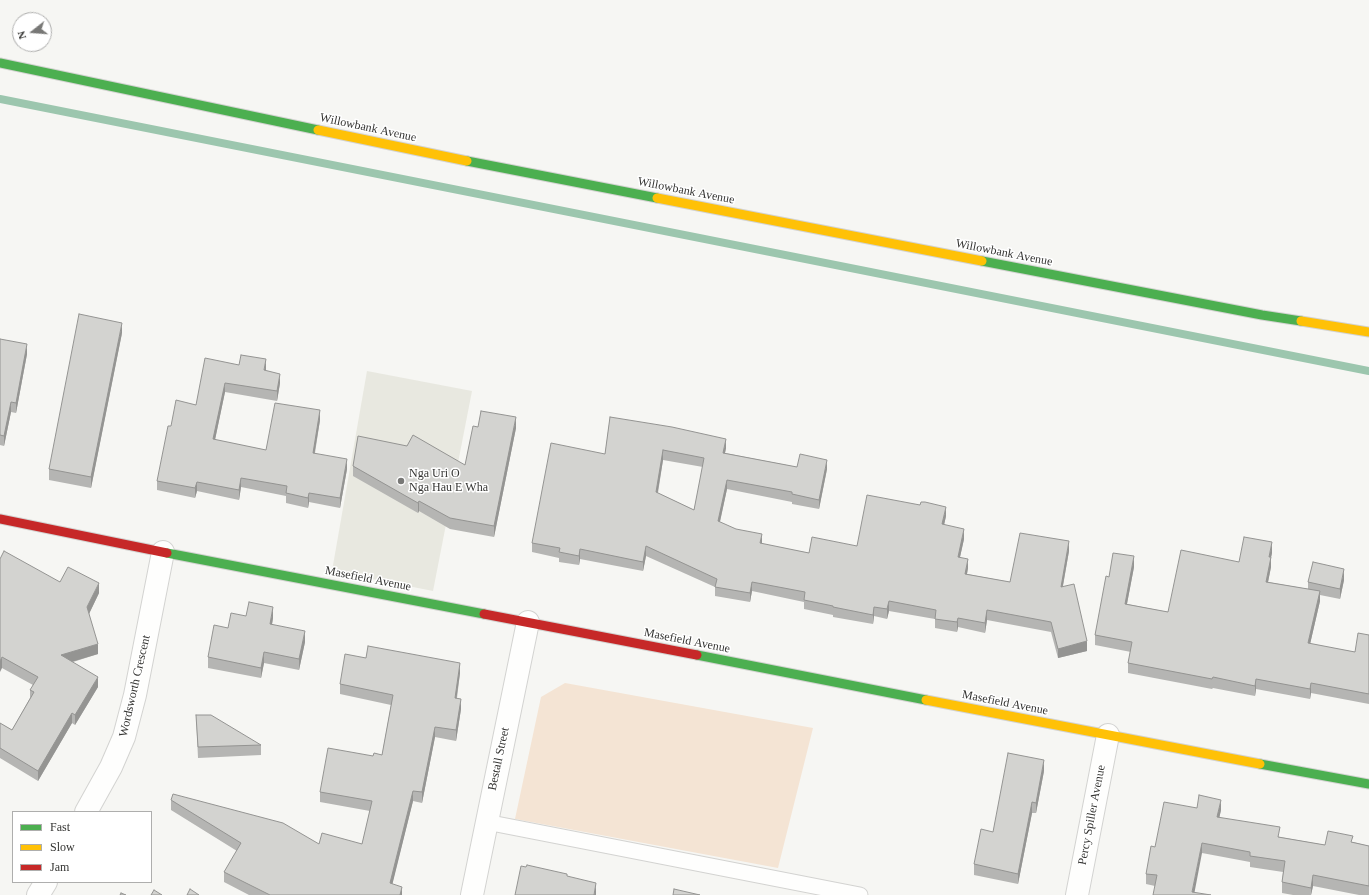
<!DOCTYPE html>
<html>
<head>
<meta charset="utf-8">
<style>
	body { margin:0 }
	#map { position:relative; width:1369px; height:895px; overflow:hidden; background:#f6f6f3; font-family:"Times New Roman",serif }
	canvas { display:block }
	.legend { position:absolute; left:12px; top:811px; width:140px; height:72px; box-sizing:border-box; background:#fff; border:1px solid #aeaead; margin:0; padding:5px 7px; list-style:none; font-size:12px; color:#343432 }
	.legend li { display:flex; align-items:center; gap:8px; height:20px }
	.legend b { width:20px; border:1px solid #aeaead }
	.north { position:absolute; left:12px; top:12px; width:40px; height:40px; box-sizing:border-box; background:#fff; border:1px solid #aeaead; border-radius:50%; rotate:253deg; font-size:11px; font-weight:700; line-height:16px; text-align:center; color:#343432 }
	.north::after { content:''; display:block; margin:auto; width:14px; height:18px; background:#787876; clip-path:polygon(50% 0,100% 100%,50% 72%,0 100%) }
</style>
</head>
<body>
<div id="map">
<canvas width="1369" height="895"></canvas>
<ul class="legend">
<li><b style="height:5px;background:#4caf50"></b>Fast</li>
<li><b style="height:5px;background:#ffc107"></b>Slow</li>
<li><b style="height:5px;background:#c62828"></b>Jam</li>
</ul>
<div class="north">N</div>
</div>
<script>
const context = document.querySelector('canvas').getContext('2d');
context.lineJoin = 'round';
function fillPath(path, color) { context.fillStyle = color; context.fill(path, 'evenodd'); }
const poly = rows => new Path2D(rows.map(r => 'M' + r).join(''));
function stroke(path, color, width, dash) { context.strokeStyle = color; context.lineWidth = width; context.lineCap = dash ? 'butt' : 'round'; context.setLineDash(dash || []); context.stroke(path); }
function write(font, color, halo, rows, align = 'center') {
  context.font = font + ' "Times New Roman",serif'; context.lineWidth = 3; context.setLineDash([]); context.textBaseline = 'middle'; context.strokeStyle = halo; context.fillStyle = color; for (const [text, x, y, turn = 0] of rows) {
    context.save(); context.translate(x, y); context.rotate((+turn || 0) * Math.PI / 180); context.textAlign = isNaN(turn) ? turn : align; if (halo) context.strokeText(text, 0, 0); context.fillText(text, 0, 0); context.restore();
  }
}
fillPath(poly([
	[367,371,472,391,433,591,332,571]
]), '#e8e8e0');
fillPath(poly([
	[565,683,813,728,778,868,515,819,541,697]
]), '#f4e4d4');
stroke(poly([
	[0,99,1369,371]
]), '#9cc6ae', 8);
const lane = poly([
	[486,822,860,895]
]);
const street = poly([
	[86,812,111,767,124,737,135,695,163,552],
	[38,895,46,882],
	[472,895,528,622],
	[1077,895,1108,735]
]);
const fast = poly([
	[0,63,318,130],
	[467,161,657,198],
	[982,261,1262,315,1301,321],
	[167,553,484,614],
	[697,655,926,700],
	[1260,764,1369,784]
]);
const slow = poly([
	[318,130,467,161],
	[657,198,982,261],
	[1301,321,1369,332],
	[926,700,1260,764]
]);
const jam = poly([
	[0,519,167,553],
	[484,614,697,655]
]);
stroke(lane, '#d3d3d1', 17);
stroke(street, '#d3d3d1', 24);
stroke(fast, '#d3d3d1', 11);
stroke(slow, '#d3d3d1', 11);
stroke(jam, '#d3d3d1', 11);
stroke(lane, '#fefefd', 15);
stroke(street, '#fefefd', 22);
stroke(fast, '#4caf50', 9);
stroke(slow, '#ffc107', 9);
stroke(jam, '#c62828', 9);
fillPath(poly([
	[122,333,91,488,49,480,49,469],
	[0,339,27,354,16,413,11,412,4,446,0,445],
	[239,365,266,369,266,371,280,383,277,401,225,392,215,440,266,450,320,420,315,453,347,469,340,508,309,502,308,508,286,503,286,496,241,487,239,500,197,491,195,498,157,490,157,481,171,426,196,405],
	[610,417,726,448,725,453,797,467,827,469,819,509,792,504,792,502,727,489,720,522,762,544,809,553,857,546,946,516,944,525,964,539,960,557,968,568,967,574,1010,582,1069,551,1063,586,1087,651,1058,658,1051,632,987,620,985,633,958,627,957,632,935,628,935,619,889,611,887,619,874,616,873,624,833,617,833,615,804,609,804,602,752,591,750,602,715,596,715,587,646,556,643,571,580,559,579,565,559,562,559,558,532,552,532,543,605,454],
	[663,460,703,467,694,510,658,493],
	[478,427,516,428,494,537,450,529,419,511,418,513,353,476,353,466,465,465],
	[1272,553,1271,557,1271,567,1268,582,1308,589,1308,582,1344,580,1340,599,1320,595,1320,601,1310,644,1355,652,1369,635,1369,704,1311,693,1310,699,1256,689,1255,696,1213,688,1212,689,1128,673,1128,663,1131,652,1095,645,1095,635,1109,577,1134,567,1127,604,1168,612,1239,562],
	[0,559,60,582,99,593,89,614,98,654,73,662,98,687,75,725,72,723,38,781,0,758,0,723,12,730,30,698,30,690,33,685,2,668],
	[246,616,273,618,272,625,305,642,299,670,264,663,261,678,208,668,208,657,228,628],
	[366,658,460,673,457,698,461,709,456,741,435,737,422,803,413,801,392,884,402,895,249,895,224,882,224,872,237,851,171,810,171,800,319,844,362,844,370,811,320,802,320,792,373,756,382,755,391,705,340,694,340,684],
	[196,715,261,745,261,755,198,758],
	[1044,771,1036,813,1032,813,1018,884,974,875,974,864,993,832],
	[1221,810,1219,818,1280,837,1325,845,1353,842,1369,846,1369,895,1359,895,1313,886,1311,895,1293,895,1282,893,1282,882,1283,872,1250,867,1250,862,1202,853,1155,886,1146,884,1146,874,1155,847]
]), '#b5b5b3');
fillPath(poly([
	[122,323,122,333,91,488,91,477],
	[27,344,27,354,16,413,16,403],
	[266,359,266,369,264,380,264,370],
	[280,374,280,383,277,401,277,391],
	[225,383,225,392,213,449,213,439],
	[11,402,11,412,4,446,4,436],
	[320,410,320,420,313,462,313,453],
	[516,417,516,428,494,537,494,526],
	[726,439,726,448,723,462,723,453],
	[663,450,663,460,656,502,656,492],
	[347,459,347,469,340,508,340,498],
	[827,460,827,469,819,509,819,500],
	[241,478,241,487,239,500,239,490],
	[727,480,727,489,718,530,718,521],
	[197,482,197,491,195,498,195,488],
	[309,493,309,502,308,508,308,498],
	[419,501,419,511,418,513,418,503],
	[946,507,946,516,942,534,942,524],
	[964,529,964,539,958,566,958,557],
	[762,534,762,543,760,553,760,543],
	[1069,541,1069,551,1061,596,1061,587],
	[1272,542,1272,553,1269,567,1269,557],
	[646,546,646,556,643,571,643,562],
	[580,549,580,559,579,565,579,556],
	[1134,556,1134,567,1125,614,1125,604],
	[1271,557,1271,567,1266,592,1266,582],
	[968,559,968,568,965,584,965,574],
	[1344,569,1344,580,1340,599,1340,589],
	[752,582,752,591,750,602,750,593],
	[99,583,99,593,87,618,87,607],
	[1320,591,1320,601,1308,653,1308,643],
	[889,601,889,611,887,619,887,609],
	[273,607,273,618,270,635,270,624],
	[874,607,874,616,873,624,873,615],
	[987,610,987,620,985,633,985,623],
	[958,618,958,627,957,632,957,622],
	[305,631,305,642,299,670,299,659],
	[1087,641,1087,651,1058,658,1058,649],
	[98,644,98,654,61,665,61,655],
	[264,652,264,663,261,678,261,668],
	[2,657,2,668,0,672,0,661],
	[460,663,460,673,455,708,455,698],
	[98,677,98,687,75,725,75,715],
	[1256,679,1256,689,1255,696,1255,686],
	[1311,683,1311,693,1310,699,1310,689],
	[461,699,461,709,456,741,456,730],
	[72,713,72,723,38,781,38,771],
	[435,727,435,737,422,803,422,792],
	[1044,760,1044,771,1036,813,1036,803],
	[413,791,413,801,390,894,390,883],
	[1221,800,1221,810,1217,828,1217,817],
	[1032,802,1032,813,1018,884,1018,874],
	[1202,843,1202,853,1194,895,1192,892],
	[1313,875,1313,886,1311,895,1311,888],
	[596,883,596,895,594,895],
	[402,887,402,895,400,895]
]), '#949492');
const building = poly([
	[79,314,122,323,91,477,49,469,79,314],
	[0,339,27,344,16,403,11,402,4,436,0,435,0,339],
	[241,355,266,359,264,370,280,374,277,391,225,383,213,439,266,450,275,403,320,410,313,453,347,459,340,498,309,493,308,498,286,493,287,486,241,478,239,490,197,482,195,488,157,481,168,426,171,426,176,400,196,405,205,358,239,365,241,355],
	[481,411,516,417,494,526,450,518,419,501,418,503,353,466,358,436,407,446,413,435,465,465,473,426,478,427,481,411],
	[610,417,672,427,726,439,723,453,797,467,800,454,827,460,819,500,792,494,792,492,727,480,718,521,736,529,762,534,760,543,809,553,812,537,857,546,867,495,920,505,921,502,925,502,946,507,942,524,964,529,958,557,968,559,965,574,1010,582,1020,533,1069,541,1061,587,1074,584,1087,641,1058,649,1051,622,987,610,985,623,958,618,957,622,935,619,936,610,889,601,887,609,874,607,873,615,833,607,833,606,804,600,805,592,752,582,750,593,715,587,717,579,646,546,643,562,580,549,579,556,559,552,560,548,532,543,551,443,605,454,610,417],
	[663,450,704,458,694,510,656,492,663,450],
	[1244,537,1272,542,1269,557,1271,557,1266,582,1320,591,1308,643,1355,652,1358,633,1369,635,1369,694,1311,683,1310,689,1256,679,1255,686,1213,677,1212,679,1128,663,1132,642,1095,635,1106,576,1109,577,1113,553,1134,556,1125,604,1168,612,1181,550,1239,562,1244,537],
	[4,551,60,582,68,567,99,583,87,607,98,644,61,655,98,677,75,715,72,713,38,771,0,748,0,723,12,730,34,692,30,690,38,677,2,657,0,661,0,559,4,551],
	[1313,562,1344,569,1340,589,1308,582,1313,562],
	[249,602,273,607,270,624,305,631,299,659,264,652,261,668,208,657,214,625,228,628,231,613,246,616,249,602],
	[368,646,460,663,455,698,461,699,456,730,435,727,422,792,413,791,390,883,402,887,400,895,270,895,224,872,241,843,171,800,173,794,283,823,319,844,322,833,362,844,372,801,320,792,328,748,373,756,374,753,382,755,393,695,340,684,345,654,366,658,368,646],
	[196,715,211,715,261,745,198,747,196,715],
	[1008,753,1044,760,1036,803,1032,802,1018,874,974,864,981,829,993,832,1008,753],
	[1199,795,1221,800,1217,817,1280,827,1278,837,1325,845,1328,831,1353,836,1351,842,1369,846,1369,886,1313,875,1311,888,1282,882,1285,861,1250,856,1250,852,1202,843,1192,892,1211,895,1153,895,1157,875,1146,874,1151,846,1155,847,1164,802,1197,808,1199,795],
	[527,865,567,874,567,876,596,883,594,895,515,895,521,866,526,867,527,865],
	[190,889,199,895,187,895,190,889],
	[674,889,700,895,673,895,674,889],
	[154,890,162,895,151,895,154,890],
	[121,893,126,895,120,895,121,893]
]);
fillPath(building, '#d3d3d0');
stroke(building, '#949492', 1);
for (const [x, y, r, color] of [
	[401,481,4,"#787876"]
]) { const dot = new Path2D(); dot.arc(x, y, r, 0, 2 * Math.PI); context.fillStyle = color; context.fill(dot); stroke(dot, '#fff', 1.5); }
write('12px', '#343432', '#fff', [
	["Willowbank Avenue",368,128,12],
	["Willowbank Avenue",686,191,11],
	["Willowbank Avenue",1004,253,11],
	["Masefield Avenue",368,579,11],
	["Masefield Avenue",687,641,11],
	["Wordsworth Crescent",135,686,-77],
	["Masefield Avenue",1005,703,11],
	["Bestall Street",499,759,-78],
	["Percy Spiller Avenue",1092,815,-79]
]);
write('12px', '#343432', '#fff', [
	["Nga Uri O",409,474],
	["Nga Hau E Wha",409,488]
], 'left');
</script>
</body>
</html>
